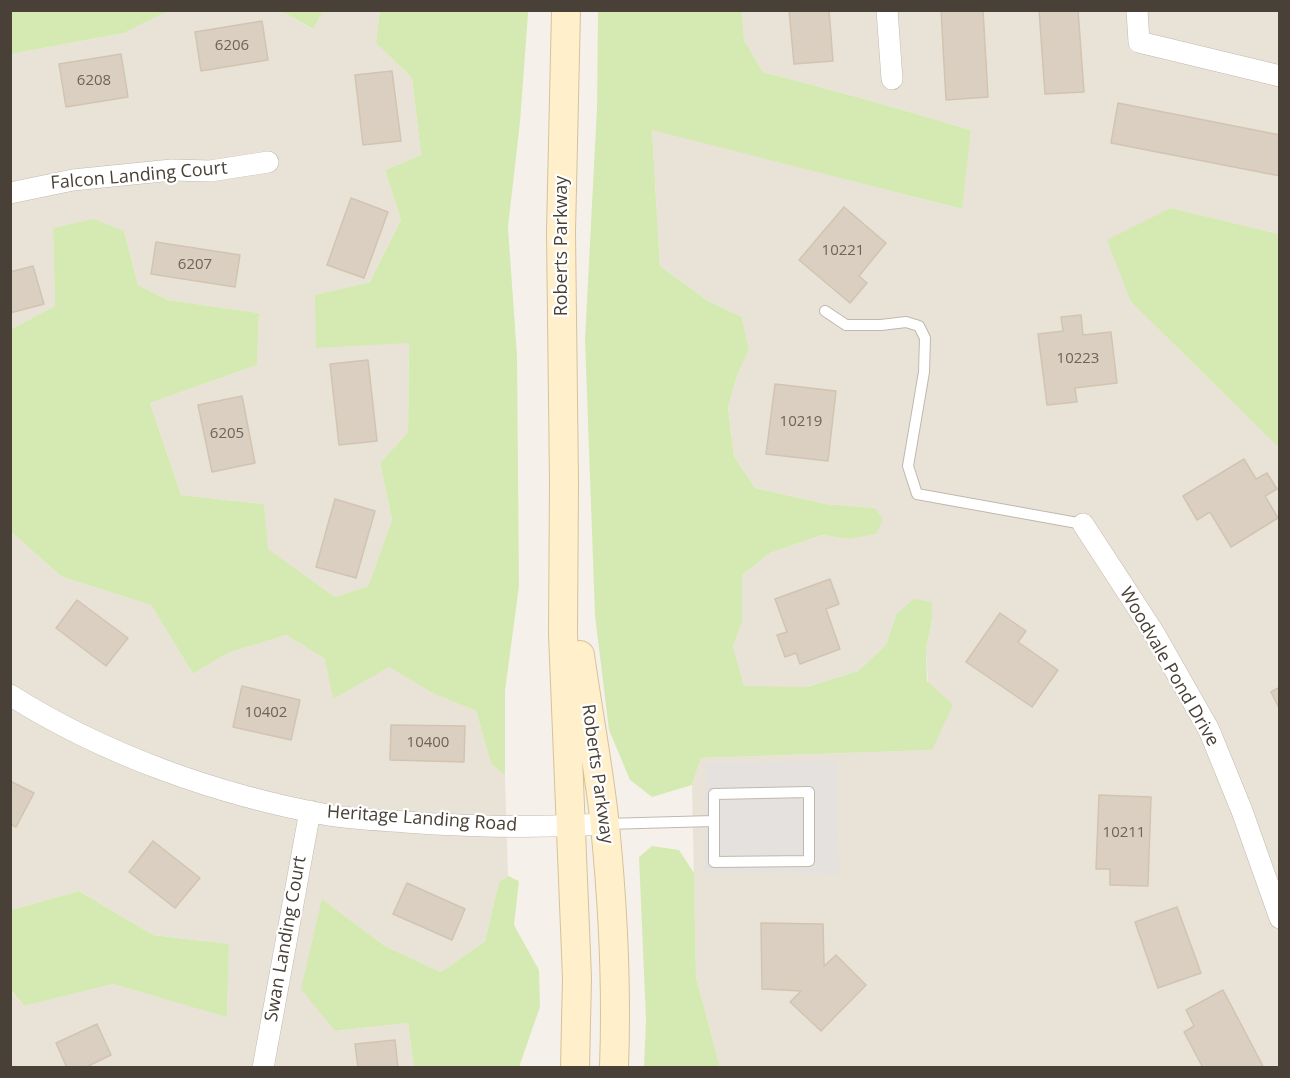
<!DOCTYPE html>
<html>
<head>
<meta charset="utf-8">
<style>
	body { margin:0 }
	#map { position:relative; width:1290px; height:1078px; overflow:hidden; background:#f5f1ea; font-family:"Open Sans",sans-serif }
	canvas { display:block }
	.frame { position:absolute; inset:0; border:12px solid #494137; pointer-events:none }
</style>
</head>
<body>
<div id="map">
<canvas width="1290" height="1078"></canvas>
<div class="frame"></div>
</div>
<script>
const g = document.querySelector('canvas').getContext('2d');
g.lineJoin = 'round';
function fill(path, color) { g.fillStyle = color; g.fill(path, 'evenodd'); }
function stroke(path, color, width, dash) { g.strokeStyle = color; g.lineWidth = width; g.lineCap = dash ? 'butt' : 'round'; g.setLineDash(dash || []); g.stroke(path); }
function label(font, color, halo, rows, align = 'center') {
  g.font = font + ' "Open Sans",sans-serif'; g.lineWidth = 4.5; g.setLineDash([]); g.textBaseline = 'middle'; g.strokeStyle = halo; g.fillStyle = color; for (const [text, x, y, turn = 0] of rows) {
    g.save(); g.translate(x, y); g.rotate((+turn || 0) * Math.PI / 180); g.textAlign = isNaN(turn) ? turn : align; if (halo) g.strokeText(text, 0, 0); g.fillText(text, 0, 0); g.restore();
  }
}
fill(new Path2D(`
	M 168,11 L 281,11 L 312,29 L 323,11 L 380,11 L 376,43 L 412,78 L 421,155 L 385,170 L 401,220 L 370,282 L 316,295 L 317,347 L 409,342 L 408,432 L 380,463 L 392,520 L 368,586 L 335,597 L 267,549 L 264,504 L 181,495 L 150,403 L 257,365 L 259,313 L 168,300 L 138,285 L 124,231 L 53,228 L 55,306 L 11,329 L 11,54 L 124,33 Z
	M 742,11 L 1279,11 L 1279,234 L 1171,208 L 1131,302 L 1279,448 L 1279,1067 L 720,1067 L 696,977 L 692,785 L 701,758 L 932,750 L 926,649 L 932,620 L 896,615 L 886,645 L 858,671 L 807,687 L 744,687 L 733,646 L 742,622 L 742,575 L 770,553 L 822,535 L 848,539 L 875,508 L 826,504 L 755,488 L 734,456 L 728,406 L 737,376 L 749,350 L 742,317 L 708,301 L 660,266 L 652,129 L 961,209 L 971,130 L 861,98 L 763,72 L 744,40 Z
	M 11,532 L 62,577 L 151,605 L 193,674 L 228,653 L 286,635 L 325,659 L 389,667 L 434,694 L 476,711 L 491,764 L 505,775 L 508,876 L 499,882 L 485,941 L 441,972 L 385,946 L 322,899 L 336,1031 L 408,1023 L 414,1067 L 11,1067 L 10,990 L 24,1006 L 113,984 L 227,1016 L 229,944 L 153,935 L 79,891 L 11,910 Z`), '#e9e3d7');
fill(new Path2D(`
	M 11,10 L 168,10 L 168,11 L 124,33 L 11,54 Z
	M 281,11 L 323,11 L 313,29 Z
	M 380,11 L 528,10 L 528,14 L 520,122 L 508,227 L 517,356 L 519,586 L 505,691 L 505,775 L 491,764 L 476,711 L 434,694 L 389,667 L 333,699 L 325,659 L 286,635 L 228,653 L 193,674 L 151,605 L 62,577 L 11,532 L 11,329 L 55,306 L 53,228 L 94,219 L 124,231 L 138,285 L 168,300 L 259,313 L 257,365 L 150,403 L 181,495 L 264,504 L 268,549 L 335,597 L 368,586 L 392,520 L 380,463 L 408,432 L 409,343 L 316,348 L 315,295 L 370,282 L 401,220 L 385,170 L 421,155 L 412,78 L 376,43 Z
	M 598,11 L 742,11 L 744,40 L 763,72 L 861,98 L 971,130 L 962,209 L 652,130 L 660,266 L 708,301 L 742,317 L 749,350 L 737,376 L 728,407 L 734,456 L 755,488 L 826,504 L 875,508 L 883,520 L 876,534 L 848,539 L 822,535 L 770,553 L 742,575 L 742,622 L 733,646 L 744,686 L 807,687 L 858,671 L 886,645 L 896,615 L 914,599 L 932,602 L 932,620 L 926,649 L 927,681 L 953,705 L 932,750 L 701,758 L 692,785 L 652,797 L 630,780 L 609,730 L 595,616 L 585,339 L 597,108 Z
	M 1171,208 L 1279,234 L 1279,448 L 1131,302 L 1107,240 Z
	M 652,846 L 679,850 L 694,873 L 696,977 L 720,1067 L 644,1067 L 646,1020 L 639,857 Z
	M 508,876 L 519,881 L 514,925 L 539,970 L 540,1007 L 519,1067 L 414,1067 L 408,1023 L 335,1031 L 301,989 L 322,899 L 385,946 L 441,972 L 485,941 L 499,882 Z
	M 79,891 L 153,935 L 229,944 L 227,1017 L 113,984 L 24,1006 L 11,990 L 11,910 Z`), '#d4eab2');
fill(new Path2D(`
	M 836,761 L 839,874 L 704,872 L 706,763 Z`), '#e4e1de');
const building = new Path2D(`
	M 789,10 L 829,10 L 833,61 L 794,64 Z
	M 941,10 L 983,10 L 988,97 L 946,100 Z
	M 1039,10 L 1078,10 L 1084,92 L 1045,94 Z
	M 262,21 L 268,60 L 201,71 L 195,32 Z
	M 121,54 L 128,97 L 66,107 L 59,64 Z
	M 392,71 L 401,141 L 363,145 L 355,75 Z
	M 1118,103 L 1280,135 L 1280,176 L 1111,143 Z
	M 351,198 L 388,212 L 364,278 L 327,265 Z
	M 844,207 L 886,243 L 859,276 L 867,283 L 850,303 L 799,260 Z
	M 156,242 L 240,255 L 235,287 L 151,274 Z
	M 33,266 L 44,304 L 10,313 L 10,272 Z
	M 1081,315 L 1083,335 L 1111,332 L 1117,383 L 1075,388 L 1077,402 L 1047,405 L 1038,334 L 1063,331 L 1061,317 Z
	M 368,360 L 377,441 L 339,445 L 330,364 Z
	M 775,384 L 836,391 L 828,461 L 766,454 Z
	M 242,396 L 255,463 L 212,472 L 198,405 Z
	M 1244,459 L 1256,479 L 1267,473 L 1277,489 L 1265,496 L 1278,518 L 1231,547 L 1210,512 L 1197,520 L 1183,496 Z
	M 335,499 L 375,511 L 356,578 L 316,567 Z
	M 830,579 L 839,604 L 826,609 L 840,649 L 800,664 L 796,653 L 785,657 L 777,635 L 787,632 L 775,599 Z
	M 77,600 L 128,638 L 106,666 L 56,628 Z
	M 1000,613 L 1026,631 L 1018,642 L 1058,670 L 1032,707 L 966,662 Z
	M 242,686 L 300,700 L 291,740 L 233,727 Z
	M 1280,687 L 1280,710 L 1271,692 Z
	M 391,725 L 465,726 L 464,762 L 390,760 Z
	M 10,781 L 34,793 L 16,827 L 10,824 Z
	M 1099,795 L 1151,797 L 1148,886 L 1110,885 L 1110,869 L 1096,869 Z
	M 153,841 L 200,878 L 175,908 L 129,872 Z
	M 407,883 L 465,909 L 452,940 L 393,914 Z
	M 1177,907 L 1201,973 L 1158,988 L 1135,922 Z
	M 761,923 L 823,924 L 824,966 L 836,955 L 866,985 L 821,1031 L 790,1002 L 801,991 L 762,989 Z
	M 1223,990 L 1264,1068 L 1203,1068 L 1184,1032 L 1194,1026 L 1186,1010 Z
	M 97,1024 L 111,1055 L 84,1068 L 67,1068 L 56,1043 Z
	M 395,1040 L 398,1068 L 358,1068 L 355,1044 Z`);
fill(building, '#dacfc1');
stroke(building, '#d2c4b1', 1.5);
const service = new Path2D(`
	M 825,311 L 846,325 L 881,325 L 906,322 L 919,326 L 925,338 L 924,372 L 908,466 L 917,494 L 1083,524
	M 809,792 L 809,861 L 714,862 L 714,794 Z
	M 605,824 L 713,821`);
const minor = new Path2D(`
	M 887,10 L 892,79
	M 1137,10 L 1139,42 L 1280,76
	M 10,193 L 73,180 L 172,170 L 210,171 L 268,162
	M 1083,524 L 1154,633 L 1209,730 L 1242,811 L 1280,918
	M 10,695 C 105,755 218,795 328,815 C 353,819 379,820 405,822 C 472,827 538,828 605,824
	M 263,1068 L 310,811`);
const secondary = new Path2D(`
	M 566,10 L 561,232 L 564,482 L 563,634 L 577,978 L 575,1068
	M 580,655 C 588,712 599,769 605,826 C 613,906 617,987 614,1068`);
stroke(service, '#c1b8ac', 12);
stroke(minor, '#c1b8ac', 22);
stroke(secondary, '#d6c299', 30);
stroke(service, '#fff', 10);
stroke(minor, '#fff', 21);
stroke(secondary, '#ffefca', 28);
label('15px', '#6d645a', null, [
	["6206",232,46],
	["6208",94,81],
	["10221",843,251],
	["6207",195,265],
	["10223",1078,359],
	["10219",801,422],
	["6205",227,434],
	["10402",266,713],
	["10400",428,743],
	["10211",1124,833]
]);
label('18px', '#494137', '#fff', [
	["Falcon Landing Court",139,176,-5],
	["Roberts Parkway",562,246,-90],
	["Woodvale Pond Drive",1169,667,60],
	["Roberts Parkway",597,774,82],
	["Heritage Landing Road",422,819,4],
	["Swan Landing Court",286,939,-80]
]);
</script>
</body>
</html>
